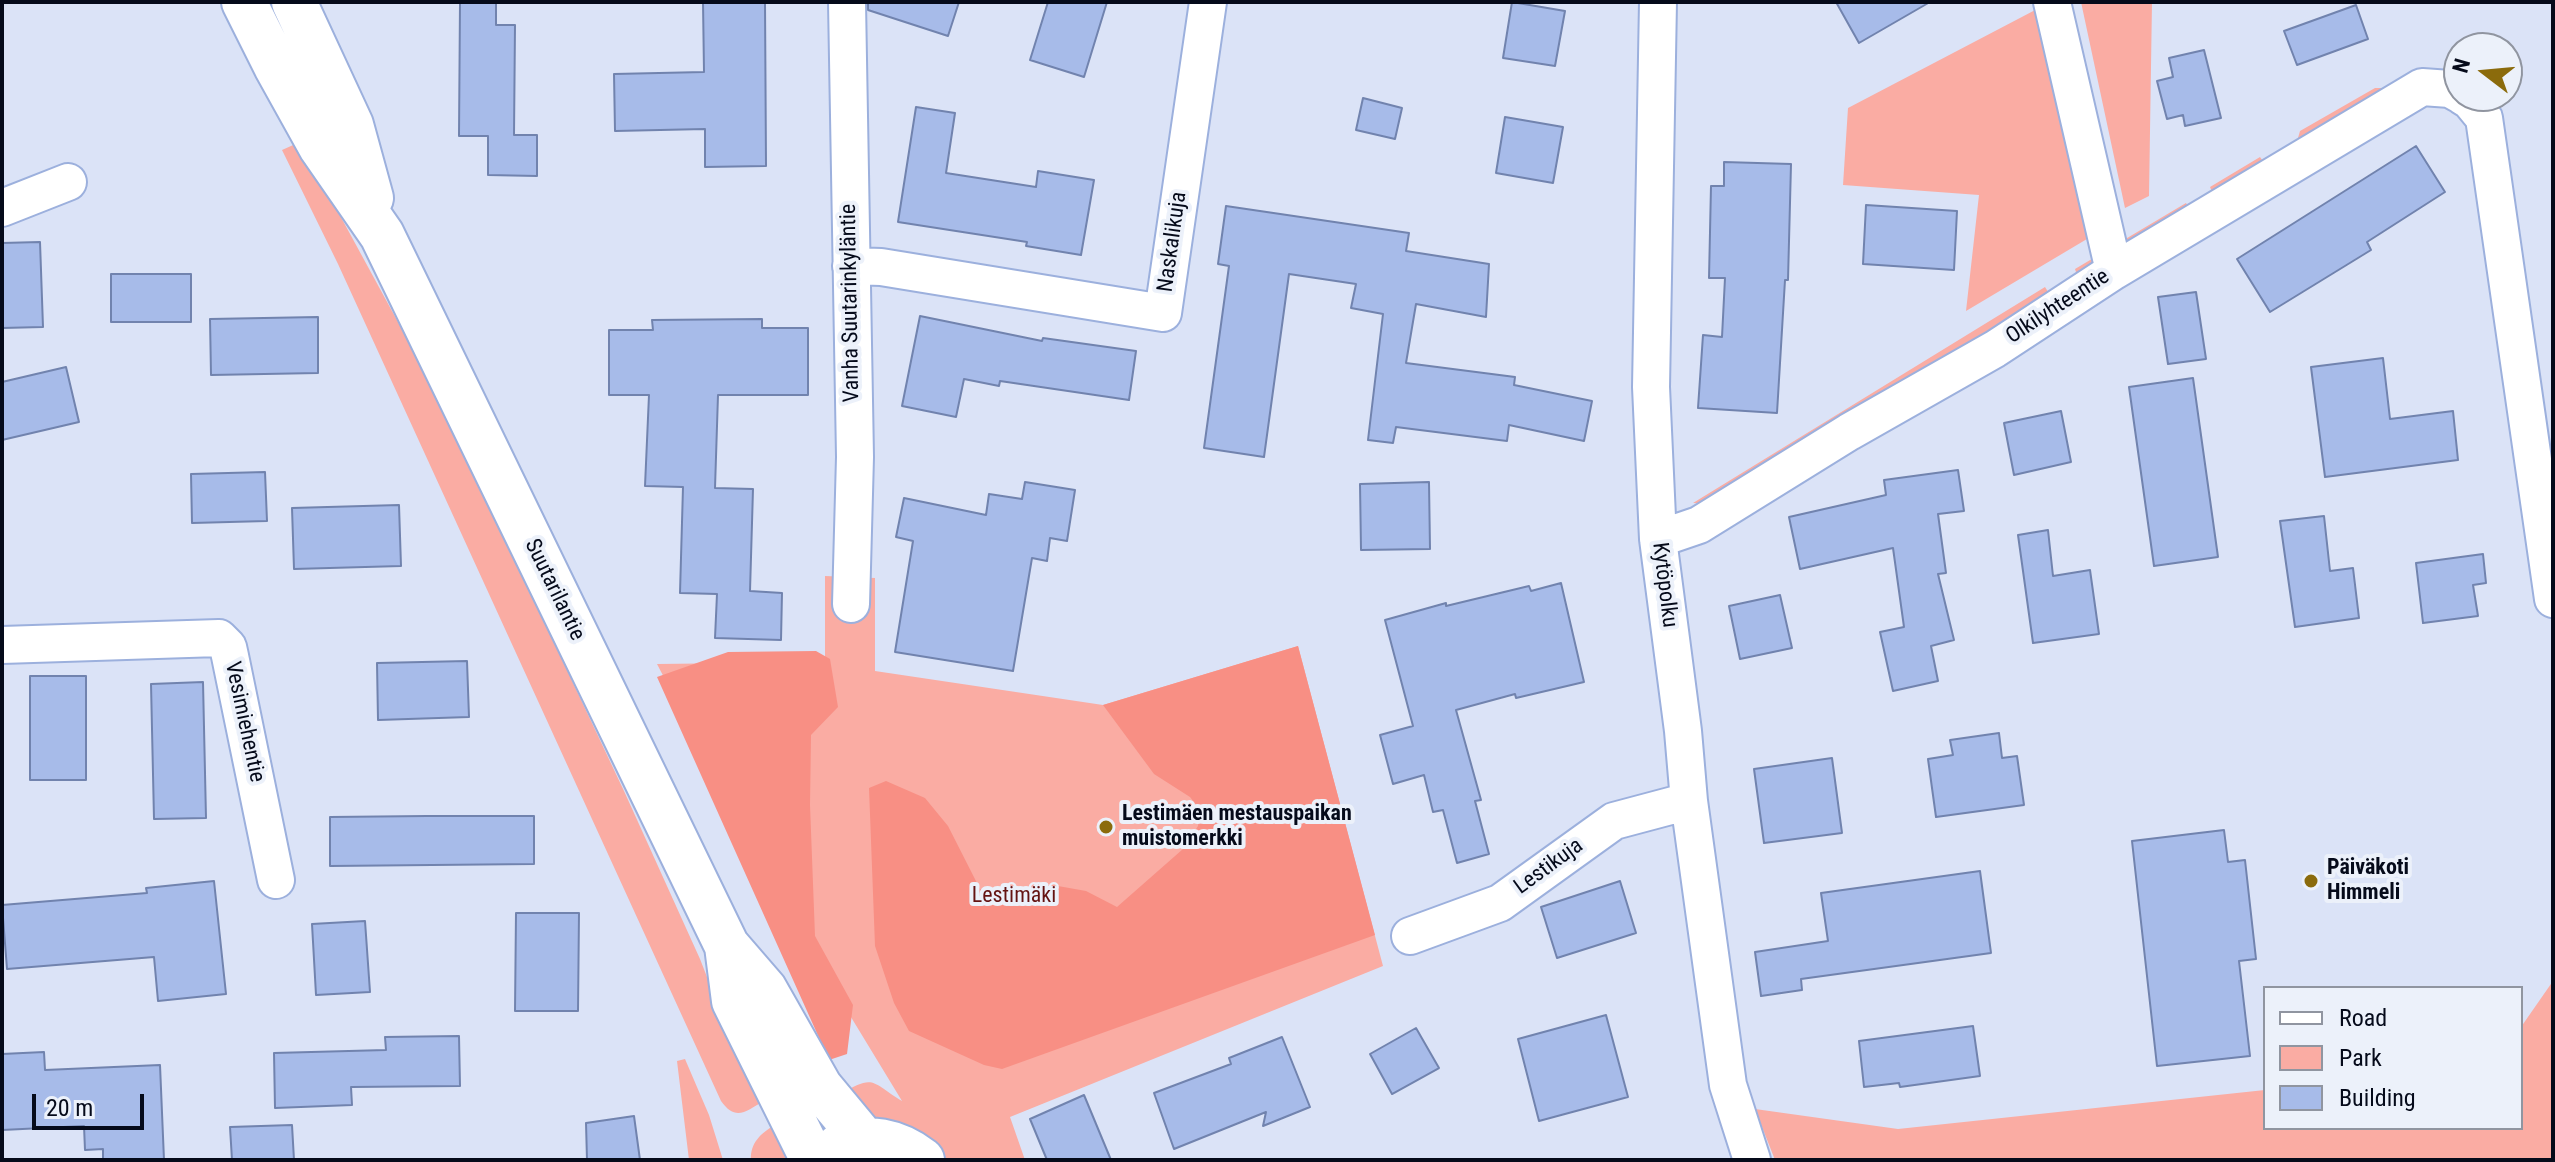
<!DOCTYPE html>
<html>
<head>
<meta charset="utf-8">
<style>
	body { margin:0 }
	#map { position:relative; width:2555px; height:1162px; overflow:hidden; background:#dbe3f7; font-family:"Roboto Condensed",sans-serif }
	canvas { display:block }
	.frame { position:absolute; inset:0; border:4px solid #050a1a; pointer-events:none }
	.legend { position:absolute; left:2263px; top:986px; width:260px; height:144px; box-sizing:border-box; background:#ecf1fa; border:2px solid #9095a0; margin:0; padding:10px 14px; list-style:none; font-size:24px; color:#050a1a }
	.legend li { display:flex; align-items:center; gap:16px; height:40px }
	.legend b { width:40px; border:2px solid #9095a0 }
	.north { position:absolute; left:2443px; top:32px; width:80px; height:80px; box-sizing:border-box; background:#ecf1fa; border:2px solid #9095a0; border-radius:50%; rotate:286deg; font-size:22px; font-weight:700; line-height:32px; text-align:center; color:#050a1a }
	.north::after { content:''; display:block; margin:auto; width:28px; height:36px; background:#8b6b0c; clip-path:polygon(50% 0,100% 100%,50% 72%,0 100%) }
	.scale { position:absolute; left:32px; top:1094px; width:112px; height:36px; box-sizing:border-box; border:4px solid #050a1a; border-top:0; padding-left:10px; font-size:24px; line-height:28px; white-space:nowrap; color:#050a1a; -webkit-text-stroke:6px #ecf1fa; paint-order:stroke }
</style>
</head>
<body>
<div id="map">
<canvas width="2555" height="1162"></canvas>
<div class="frame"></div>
<ul class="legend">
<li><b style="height:10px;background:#fff"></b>Road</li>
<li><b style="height:22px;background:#faaca3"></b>Park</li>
<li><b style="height:22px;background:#a7bbe9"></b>Building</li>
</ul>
<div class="north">N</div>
<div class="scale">20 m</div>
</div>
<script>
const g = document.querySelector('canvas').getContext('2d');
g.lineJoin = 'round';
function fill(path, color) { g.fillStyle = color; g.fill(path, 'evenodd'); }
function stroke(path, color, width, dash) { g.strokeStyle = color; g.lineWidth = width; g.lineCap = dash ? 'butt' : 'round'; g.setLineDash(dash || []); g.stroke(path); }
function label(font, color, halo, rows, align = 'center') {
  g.font = font + ' "Roboto Condensed",sans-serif'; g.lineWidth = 8; g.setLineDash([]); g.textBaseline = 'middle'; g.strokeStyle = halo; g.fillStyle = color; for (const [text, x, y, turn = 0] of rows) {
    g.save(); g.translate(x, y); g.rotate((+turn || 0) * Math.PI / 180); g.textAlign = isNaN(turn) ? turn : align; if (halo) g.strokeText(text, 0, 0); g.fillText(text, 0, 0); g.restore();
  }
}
fill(new Path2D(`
	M 2081,2 L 2152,2 L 2149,196 L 2125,208 Z
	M 2039,8 L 2092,236 L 1966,311 L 1979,195 L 1843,185 L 1848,108 Z
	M 2375,88 L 2382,88 L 2385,93 L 2302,145 L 2298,138 L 2300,131 Z
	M 300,142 L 435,390 L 624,791 L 700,959 L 730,1036 L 764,1101 C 746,1111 736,1122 721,1101 L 338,264 L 282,150 Z
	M 2260,157 L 2267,167 L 2215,199 L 2210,187 Z
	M 2186,203 L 2192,213 L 2079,281 L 2075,269 Z
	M 2045,287 L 2052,298 L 1710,504 L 1693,503 Z
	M 825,576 L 875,578 L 875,671 L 1103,705 L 1298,646 L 1383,966 L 1010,1117 L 1025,1160 L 939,1160 L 878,1127 L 839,1095 C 875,1073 871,1082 902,1101 L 781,902 L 657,664 L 825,662 Z
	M 2553,981 L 2553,1160 L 1775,1160 L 1755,1109 L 1898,1129 L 2265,1090 L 2265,1128 L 2521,1128 L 2521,1027 Z
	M 685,1059 L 709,1115 L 723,1160 L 689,1160 L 677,1061 Z
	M 775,1125 L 786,1146 L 788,1160 L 751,1160 C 750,1143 761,1133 775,1125 Z`), '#faaca3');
fill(new Path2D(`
	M 1298,646 L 1375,935 L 1002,1069 L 984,1065 L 909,1031 L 894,1003 L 875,946 L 869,788 L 886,781 L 925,798 L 948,826 L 980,889 L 996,895 L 1040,885 L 1058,886 L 1086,891 L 1117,907 L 1183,849 L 1198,826 L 1200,810 L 1190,797 L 1154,774 L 1103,705 Z
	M 816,651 L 830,659 L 838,707 L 811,735 L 810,805 L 815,936 L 853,1005 L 847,1054 L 829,1060 L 657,677 L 728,652 Z`), '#f88f84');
const building = new Path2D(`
	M 460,2 L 496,2 L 496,25 L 515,25 L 514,135 L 537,135 L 537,176 L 488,175 L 488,136 L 459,136 Z
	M 703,2 L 765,2 L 766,166 L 705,167 L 705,129 L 615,131 L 614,74 L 704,72 Z
	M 868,2 L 959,2 L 948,36 L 868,10 Z
	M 1048,2 L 1107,2 L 1084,77 L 1030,60 Z
	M 1512,2 L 1565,11 L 1555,66 L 1503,58 Z
	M 1836,2 L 1930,2 L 1859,43 Z
	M 2356,5 L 2368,39 L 2297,65 L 2284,31 Z
	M 2204,50 L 2221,118 L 2185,126 L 2183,115 L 2167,119 L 2157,81 L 2173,77 L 2169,58 Z
	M 1363,98 L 1402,108 L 1395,139 L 1356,130 Z
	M 916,107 L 955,113 L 946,173 L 1036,187 L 1038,171 L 1094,180 L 1081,255 L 1026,246 L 1027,242 L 898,222 Z
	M 1505,117 L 1563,127 L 1553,183 L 1496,173 Z
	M 2416,146 L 2445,192 L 2367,242 L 2371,250 L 2270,312 L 2237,259 Z
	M 1724,162 L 1791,164 L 1788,280 L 1785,280 L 1777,413 L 1698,408 L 1703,335 L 1722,337 L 1725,278 L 1709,278 L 1711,186 L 1724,186 Z
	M 1866,205 L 1957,211 L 1954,270 L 1863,264 Z
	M 1226,206 L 1409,233 L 1406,251 L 1489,264 L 1486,317 L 1416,304 L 1406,363 L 1515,377 L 1514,385 L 1592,401 L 1584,441 L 1509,425 L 1507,441 L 1396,427 L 1393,443 L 1368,440 L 1383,314 L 1351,308 L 1356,284 L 1289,274 L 1264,457 L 1204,448 L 1229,266 L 1218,264 Z
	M 40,242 L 43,327 L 2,328 L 2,243 Z
	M 111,274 L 191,274 L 191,322 L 111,322 Z
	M 2196,292 L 2206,359 L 2168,364 L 2158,297 Z
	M 920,316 L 1042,341 L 1043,338 L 1136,351 L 1129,400 L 1000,381 L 999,386 L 964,379 L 956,417 L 902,406 Z
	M 318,317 L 318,373 L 211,375 L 210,319 Z
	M 762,319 L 762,328 L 808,328 L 808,395 L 718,395 L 715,488 L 753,489 L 750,591 L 782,593 L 781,640 L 715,638 L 717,594 L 680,593 L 683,487 L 645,486 L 649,395 L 609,395 L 609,330 L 653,330 L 652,320 Z
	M 2383,358 L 2390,419 L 2453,411 L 2458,460 L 2325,477 L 2311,367 Z
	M 66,367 L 79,422 L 2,440 L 2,382 Z
	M 2193,378 L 2218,557 L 2154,566 L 2129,387 Z
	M 2061,411 L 2071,462 L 2014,475 L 2004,423 Z
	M 1958,470 L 1964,511 L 1938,514 L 1946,573 L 1938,574 L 1954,640 L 1931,646 L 1938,681 L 1893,691 L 1880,632 L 1904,627 L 1893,548 L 1800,569 L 1789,517 L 1886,495 L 1884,480 Z
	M 265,472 L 267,521 L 192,523 L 191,474 Z
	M 1025,482 L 1075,490 L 1067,541 L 1050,538 L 1047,561 L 1032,558 L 1013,671 L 895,652 L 913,541 L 896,537 L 904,498 L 986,515 L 989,494 L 1022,499 Z
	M 1429,482 L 1430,549 L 1361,550 L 1360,484 Z
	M 399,505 L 401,566 L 294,569 L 292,508 Z
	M 2324,516 L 2330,571 L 2353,568 L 2359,618 L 2295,627 L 2280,521 Z
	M 2048,530 L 2053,576 L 2090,570 L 2099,634 L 2033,643 L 2018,535 Z
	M 2483,554 L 2486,583 L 2473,585 L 2478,616 L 2423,623 L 2416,563 Z
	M 1561,583 L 1584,682 L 1516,698 L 1515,694 L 1456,710 L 1481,800 L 1475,801 L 1489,854 L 1457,863 L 1443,810 L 1433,812 L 1424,775 L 1393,784 L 1380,735 L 1413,726 L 1385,620 L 1446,603 L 1446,606 L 1529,586 L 1531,591 Z
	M 1780,595 L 1792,648 L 1740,659 L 1729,606 Z
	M 467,661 L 469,717 L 378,720 L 377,663 Z
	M 30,676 L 86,676 L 86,780 L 30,780 Z
	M 203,682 L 206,818 L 154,819 L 151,684 Z
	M 1999,733 L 2002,758 L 2017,756 L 2024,805 L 1936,817 L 1928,759 L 1953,755 L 1950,740 Z
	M 1832,758 L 1842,833 L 1764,843 L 1754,769 Z
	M 427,816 L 534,816 L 534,864 L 330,866 L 330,817 Z
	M 2224,830 L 2228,862 L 2245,860 L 2256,959 L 2239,961 L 2250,1056 L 2157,1066 L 2132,841 Z
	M 1980,871 L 1991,953 L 1801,979 L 1802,990 L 1761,996 L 1755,952 L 1828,941 L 1821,893 Z
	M 214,881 L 226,994 L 158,1001 L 154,957 L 7,969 L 2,905 L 147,893 L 146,888 Z
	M 1620,881 L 1636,933 L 1557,958 L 1541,907 Z
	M 516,913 L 579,913 L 578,1011 L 515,1011 Z
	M 365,921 L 370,992 L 316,995 L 312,924 Z
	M 1606,1015 L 1628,1097 L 1539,1121 L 1518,1039 Z
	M 1973,1026 L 1980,1076 L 1900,1087 L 1899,1083 L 1864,1087 L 1859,1041 Z
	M 1416,1028 L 1439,1068 L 1392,1094 L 1370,1054 Z
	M 459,1036 L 460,1086 L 351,1087 L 352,1105 L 275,1108 L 274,1053 L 386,1050 L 385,1037 Z
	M 1282,1037 L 1310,1107 L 1263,1126 L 1266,1112 L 1174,1149 L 1154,1093 L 1231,1064 L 1229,1058 Z
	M 44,1052 L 45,1070 L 160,1065 L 164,1160 L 103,1160 L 103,1149 L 85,1150 L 84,1126 L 2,1130 L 2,1054 Z
	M 1084,1095 L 1111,1160 L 1047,1160 L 1030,1119 Z
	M 634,1116 L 640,1160 L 587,1160 L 586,1123 Z
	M 292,1125 L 294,1160 L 232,1160 L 230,1127 Z`);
fill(building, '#a7bbe9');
stroke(building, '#7183ae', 2);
const street = new Path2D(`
	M 847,2 L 855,457 L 851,604
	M 1658,2 L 1651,387 L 1658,539 L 1683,731 L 1689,801 L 1728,1085 L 1752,1160
	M 2052,2 L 2114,271
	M 2462,96 L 2470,101 L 2484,118 L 2553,599
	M 2,208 L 68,182
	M 851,266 L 881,267 L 1163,313 L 1208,2
	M 1658,539 L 1699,525 L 1849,432 L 1995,349 L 2114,271 L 2422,87 L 2450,89 L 2459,94
	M 2,645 L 219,638 L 228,647 L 230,656 L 276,880
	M 1410,936 L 1500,903 L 1614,821 L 1689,801`);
const primary = new Path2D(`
	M 244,2 L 276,66 L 321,147 L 382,235 L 727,946 L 765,990 L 820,1087 L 864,1140
	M 294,2 L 351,125 L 371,198
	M 727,946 L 734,1001 L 813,1160
	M 838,1147 C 868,1134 897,1141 922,1160`);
stroke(street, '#9cb0dd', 40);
stroke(primary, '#9cb0dd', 48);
stroke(street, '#fff', 36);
stroke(primary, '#fff', 44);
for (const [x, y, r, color] of [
	[1106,827,8,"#8b6b0c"],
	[2311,881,8,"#8b6b0c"]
]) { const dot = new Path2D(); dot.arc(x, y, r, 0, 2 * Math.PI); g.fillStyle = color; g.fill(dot); stroke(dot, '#ecf1fa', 3); }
label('22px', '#050a1a', '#ecf1fa', [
	["Naskalikuja",1173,242,-82],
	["Vanha Suutarinkyläntie",851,303,-91],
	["Olkilyhteentie",2058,307,-33],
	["Kytöpolku",1664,585,83],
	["Suutarilantie",554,590,64],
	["Vesimiehentie",244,722,78],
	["Lestikuja",1549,867,-36]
]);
label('bold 22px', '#050a1a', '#ecf1fa', [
	["Lestimäen mestauspaikan",1122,814],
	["muistomerkki",1122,839],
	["Päiväkoti",2327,868],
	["Himmeli",2327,893]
], 'left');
label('22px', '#641312', '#ecf1fa', [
	["Lestimäki",1014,896]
]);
</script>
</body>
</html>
